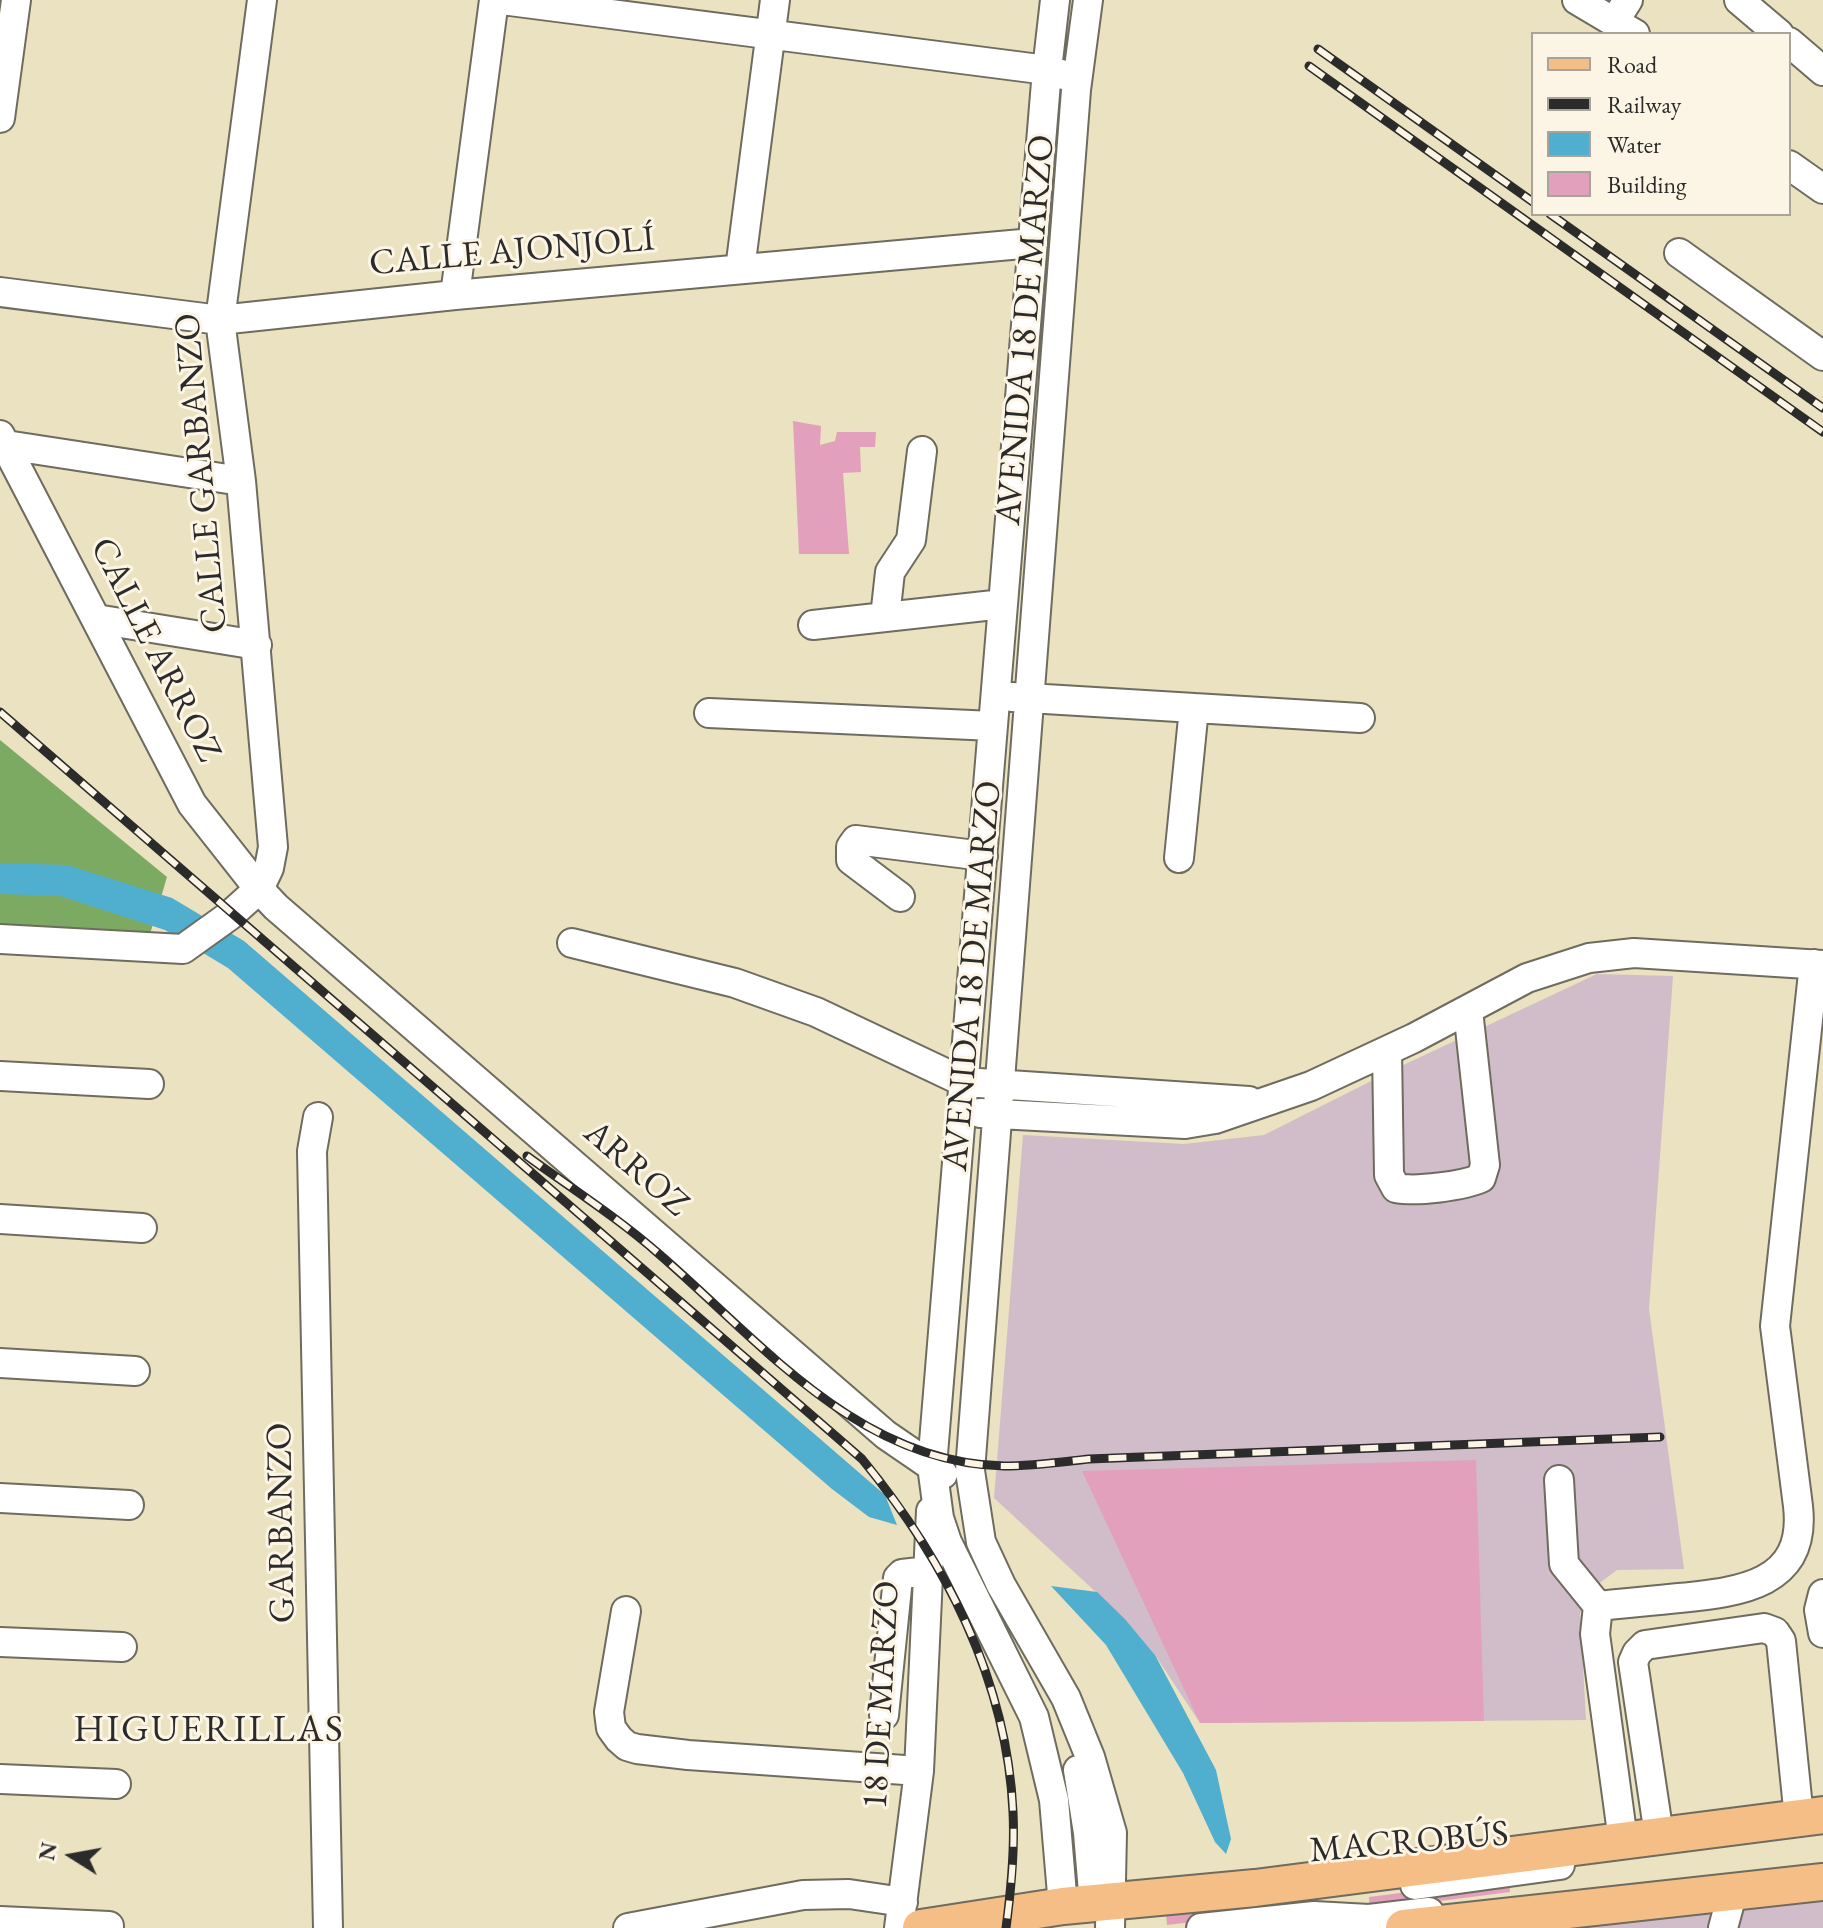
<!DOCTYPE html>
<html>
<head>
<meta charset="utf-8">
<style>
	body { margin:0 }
	#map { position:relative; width:1823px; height:1928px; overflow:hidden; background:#eae2c0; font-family:"EB Garamond",serif }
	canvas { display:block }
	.legend { position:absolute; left:1531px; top:32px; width:260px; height:184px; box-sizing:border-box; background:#fcf5e5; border:2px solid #a8a49b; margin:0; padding:10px 14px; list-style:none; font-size:24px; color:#2b2b2b }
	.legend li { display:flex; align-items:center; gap:16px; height:40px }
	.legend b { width:40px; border:2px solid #a8a49b }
	.north { position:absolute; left:32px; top:1816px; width:80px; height:80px; -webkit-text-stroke:6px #fcf5e5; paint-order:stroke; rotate:281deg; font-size:22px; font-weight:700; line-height:32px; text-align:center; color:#2b2b2b }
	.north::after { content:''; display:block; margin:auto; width:28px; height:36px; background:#2b2b2b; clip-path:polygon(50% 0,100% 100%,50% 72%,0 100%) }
</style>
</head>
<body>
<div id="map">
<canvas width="1823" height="1928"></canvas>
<ul class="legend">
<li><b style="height:10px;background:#f6be87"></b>Road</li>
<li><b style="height:10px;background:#2b2b2b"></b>Railway</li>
<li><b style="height:22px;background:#50afcf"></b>Water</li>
<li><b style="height:22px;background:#e2a0bc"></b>Building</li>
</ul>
<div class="north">N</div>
</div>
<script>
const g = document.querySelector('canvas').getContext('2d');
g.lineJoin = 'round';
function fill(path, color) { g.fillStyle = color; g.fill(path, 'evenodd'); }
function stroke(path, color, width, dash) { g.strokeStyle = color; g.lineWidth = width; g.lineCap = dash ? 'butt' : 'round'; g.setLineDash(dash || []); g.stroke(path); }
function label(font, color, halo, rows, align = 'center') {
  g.font = font + ' "EB Garamond",serif'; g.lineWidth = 6; g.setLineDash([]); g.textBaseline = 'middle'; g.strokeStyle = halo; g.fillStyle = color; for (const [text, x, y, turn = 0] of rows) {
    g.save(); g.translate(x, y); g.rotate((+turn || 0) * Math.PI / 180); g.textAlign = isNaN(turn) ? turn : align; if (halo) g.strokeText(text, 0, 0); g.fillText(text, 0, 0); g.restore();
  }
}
fill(new Path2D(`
	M 1597,974 L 1673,976 L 1649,1309 L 1684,1569 L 1617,1570 L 1597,1585 L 1580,1613 L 1586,1720 L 1200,1723 L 1155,1655 L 1125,1619 L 994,1498 L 1023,1135 L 1184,1144 L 1264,1135 L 1397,1068 Z
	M 1823,1901 L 1823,1928 L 1513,1928 Z`), '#d1bdc9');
fill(new Path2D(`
	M 0,740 L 167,877 L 150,934 L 0,924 Z`), '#7daa63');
fill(new Path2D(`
	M 0,863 L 67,865 L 172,898 L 244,941 L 885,1495 L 897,1525 L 869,1517 L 832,1489 L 228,968 L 165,930 L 60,896 L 0,894 Z
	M 1051,1586 L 1097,1592 L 1125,1619 L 1155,1655 L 1216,1770 L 1231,1839 L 1226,1854 L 1215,1842 L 1183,1773 L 1106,1645 Z`), '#50afcf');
fill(new Path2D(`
	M 793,421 L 821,426 L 820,445 L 835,441 L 837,432 L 876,432 L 875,447 L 860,447 L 861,472 L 843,473 L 849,554 L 799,554 Z
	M 1476,1460 L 1484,1721 L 1200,1723 L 1082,1471 Z
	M 1509,1879 L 1510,1892 L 1370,1910 L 1369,1897 Z
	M 1312,1894 L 1313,1908 L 1167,1925 L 1166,1913 Z`), '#e2a0bc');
const minor = new Path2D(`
	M 502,0 L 1047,70 L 1064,75
	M 1055,0 L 1047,70 L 932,1466 L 939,1518 L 947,1542 L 1034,1717 L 1054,1800 L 1063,1906
	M 1088,0 L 1076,90 L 970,1471 L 981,1542 L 1001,1585 L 1066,1698 L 1090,1757 L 1112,1833 L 1110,1928
	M 1577,0 L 1614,22
	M 1628,0 L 1614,22 L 1635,34
	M 1739,0 L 1779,34
	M 1789,42 L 1823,71
	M 0,118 L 16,0
	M 1789,165 L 1823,189
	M 1679,253 L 1823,356
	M 740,269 L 775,0
	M 0,292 L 220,320 L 455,295 L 1033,243
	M 455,295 L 494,0
	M 0,435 L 192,804 L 259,889 L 276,907 L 886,1435 L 943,1474
	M 6,445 L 241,481
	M 885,617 L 890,572 L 911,540 L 922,451
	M 96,619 L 257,645
	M 813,625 L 1003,604
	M 1012,697 L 1360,718
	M 709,713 L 993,726
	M 1179,858 L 1194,708
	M 900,897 L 851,860 L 851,847 L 856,840 L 983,856
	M 0,939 L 183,949 L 229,916 L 259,889 L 269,868 L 273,847 L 241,481 L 220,320 L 262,0
	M 572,943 L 735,983 L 816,1012 L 964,1082 L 1249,1101
	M 1387,1051 L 1389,1175 L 1396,1188 C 1416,1192 1463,1186 1481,1178 L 1485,1165 L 1468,1010
	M 0,1076 L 149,1084
	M 980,1113 L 1185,1124 L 1215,1119 L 1311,1086 L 1414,1038 L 1527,978 L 1589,958 L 1634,953 L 1823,965
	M 318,1117 L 312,1151 L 328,1928
	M 0,1219 L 142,1228
	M 0,1363 L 135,1371
	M 1559,1480 L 1564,1564 L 1598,1606
	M 0,1498 L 129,1505
	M 1823,1594 L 1819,1610 L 1823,1633
	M 626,1611 L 609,1712 L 611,1728 L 619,1739 L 627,1746 L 637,1749 L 688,1755 L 919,1771
	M 0,1642 L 122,1647
	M 884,1715 L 898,1578 L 902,1574 L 928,1571
	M 1078,1770 L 1088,1833 L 1094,1904
	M 0,1779 L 116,1784
	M 1659,1835 L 1633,1662 L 1637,1653 L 1645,1645 L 1764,1628 L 1775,1632 L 1781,1641 L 1799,1818
	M 1623,1840 L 1595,1634 L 1598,1606 C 1625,1603 1652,1601 1679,1598 C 1740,1592 1807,1585 1798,1506 L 1775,1326 L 1814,964
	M 1415,1885 L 1560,1865
	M 0,1921 L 109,1926
	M 628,1928 L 803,1895 L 849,1894 L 903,1902
	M 899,1928 L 919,1771 L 931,1511
	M 1201,1928 L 1314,1916 L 1369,1919 L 1429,1912
	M 1723,1928 L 1733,1891`);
const major = new Path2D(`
	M 921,1928 L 1063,1906 L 1255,1888 L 1823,1815
	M 1404,1928 L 1823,1882`);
stroke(minor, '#6e6b5f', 32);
stroke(major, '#6e6b5f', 40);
stroke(minor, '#fff', 28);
stroke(major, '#f6be87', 36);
const rail = new Path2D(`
	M 1318,49 L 1533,202
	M 1309,66 L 1823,432
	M 1550,214 L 1823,408
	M 0,712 L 862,1459 C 945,1560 1007,1680 1013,1812 C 1015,1851 1011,1890 1006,1928
	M 527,1156 C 571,1188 618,1218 659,1254 C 760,1341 858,1463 1004,1466 C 1032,1466 1061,1462 1089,1459 L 1660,1437`);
stroke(rail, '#2b2b2b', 9);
stroke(rail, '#fcf5e5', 6, [18]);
label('36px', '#2b2b2b', '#fcf5e5', [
	["CALLE AJONJOLÍ",512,252,-5],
	["AVENIDA 18 DE MARZO",1026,330,-85],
	["CALLE GARBANZO",202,473,-95],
	["CALLE ARROZ",155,650,63],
	["AVENIDA 18 DE MARZO",973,976,-85],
	["ARROZ",636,1169,41],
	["GARBANZO",282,1523,-91],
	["18 DE MARZO",882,1695,-87],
	["MACROBÚS",1409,1843,-5]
]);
g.letterSpacing = '2px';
label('38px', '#2b2b2b', '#fcf5e5', [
	["HIGUERILLAS",209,1731]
]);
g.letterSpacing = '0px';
</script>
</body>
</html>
